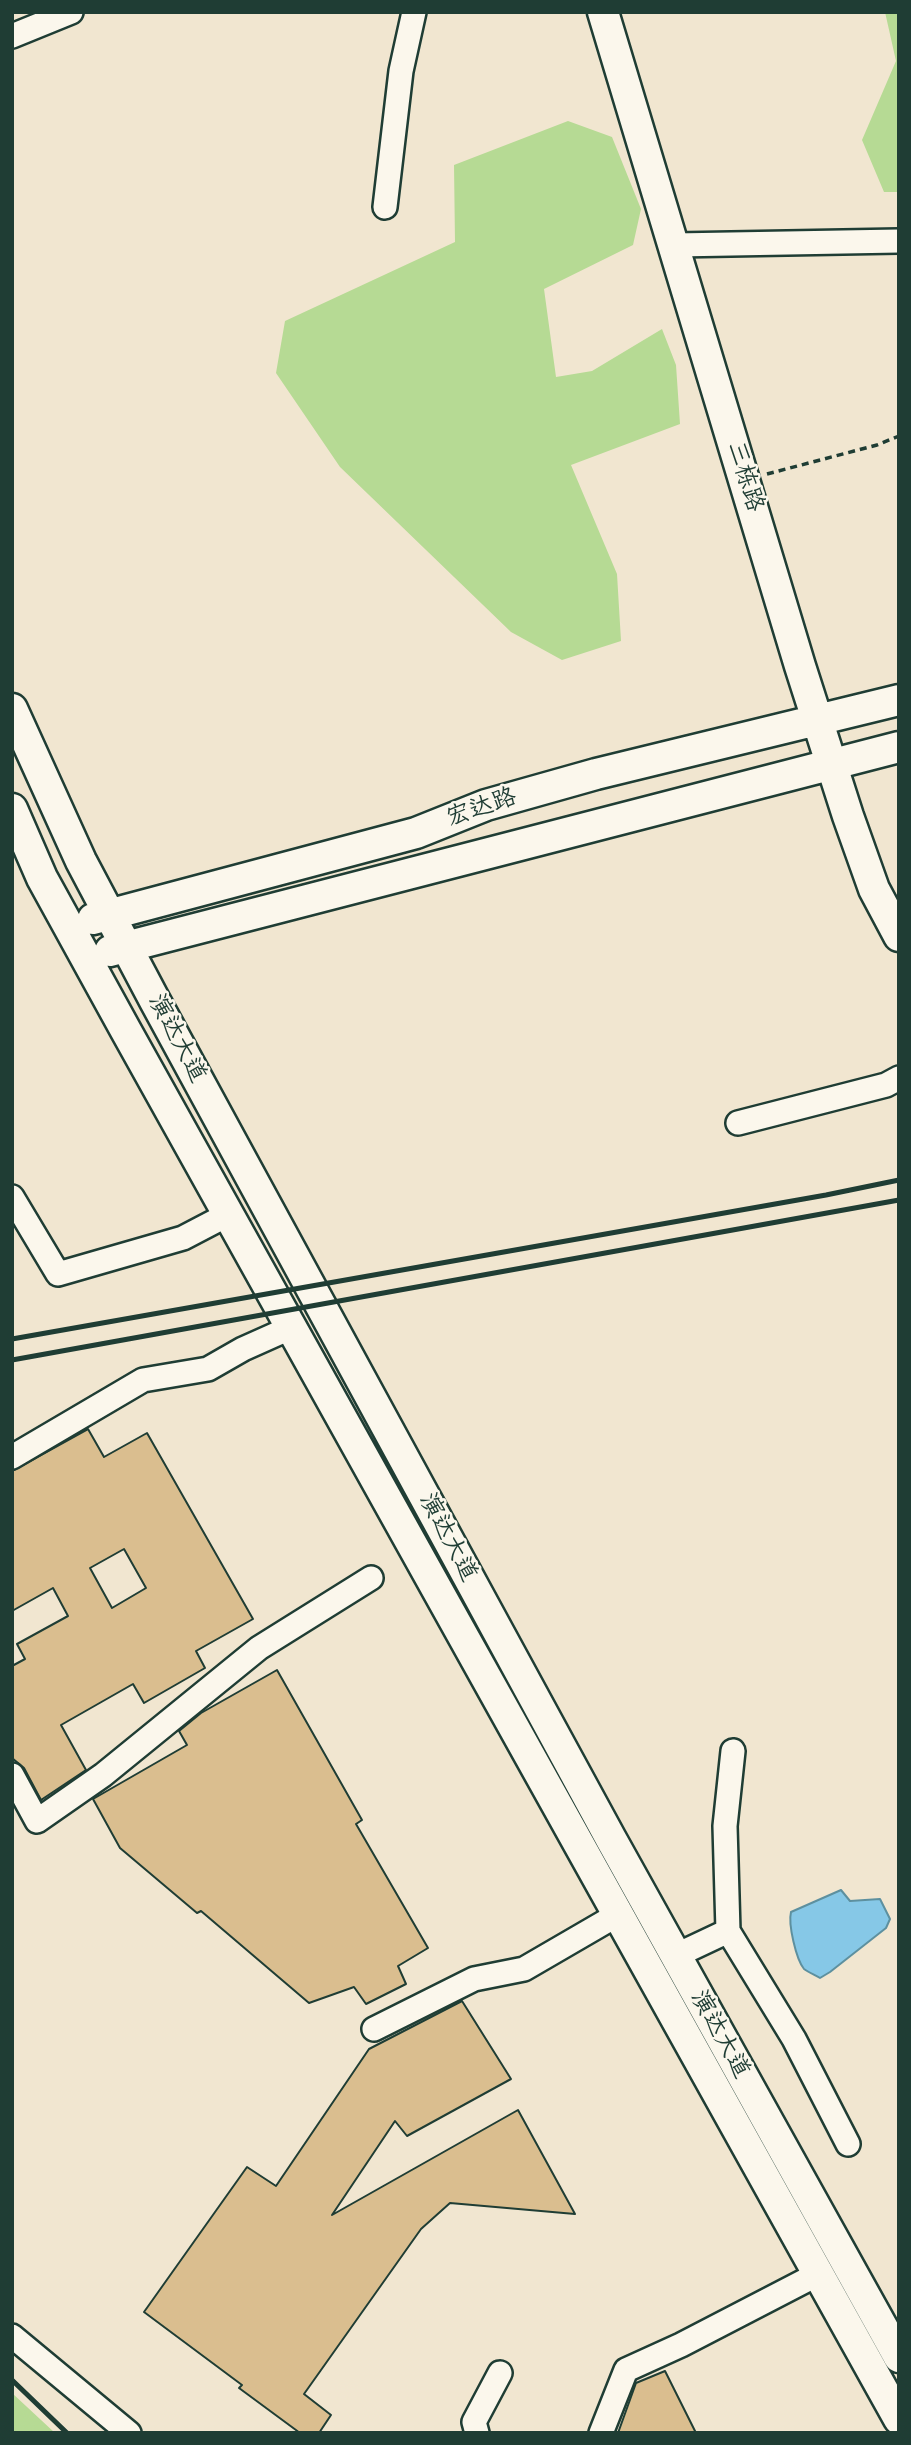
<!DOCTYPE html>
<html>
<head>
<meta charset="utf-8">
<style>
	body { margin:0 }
	#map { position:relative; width:911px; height:2445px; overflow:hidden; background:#f1e6d0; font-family:Mynerve,sans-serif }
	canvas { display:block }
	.frame { position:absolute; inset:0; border:14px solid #1f3d34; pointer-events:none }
</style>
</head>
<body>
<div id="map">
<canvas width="911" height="2445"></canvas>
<div class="frame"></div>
</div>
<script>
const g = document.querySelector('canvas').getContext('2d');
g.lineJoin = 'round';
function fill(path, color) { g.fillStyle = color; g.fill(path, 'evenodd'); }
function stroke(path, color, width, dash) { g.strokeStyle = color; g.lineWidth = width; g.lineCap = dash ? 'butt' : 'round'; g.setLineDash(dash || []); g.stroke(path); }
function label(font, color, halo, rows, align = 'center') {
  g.font = font + ' Mynerve,"LXGW WenKai TC",sans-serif'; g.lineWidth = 5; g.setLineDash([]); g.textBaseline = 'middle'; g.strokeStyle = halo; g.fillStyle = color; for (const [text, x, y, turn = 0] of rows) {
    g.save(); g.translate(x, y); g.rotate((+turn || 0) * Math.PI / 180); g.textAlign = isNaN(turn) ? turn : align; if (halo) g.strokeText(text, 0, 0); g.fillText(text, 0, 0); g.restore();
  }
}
fill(new Path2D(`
	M 885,12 L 899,12 L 899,192 L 884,192 L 862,140 L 896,61 Z
	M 568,121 L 612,137 L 641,209 L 633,245 L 544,289 L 556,377 L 592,371 L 662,329 L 676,365 L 680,424 L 571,465 L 617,574 L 621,641 L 562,660 L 511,632 L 340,467 L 276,373 L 285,321 L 455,242 L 454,165 Z
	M 12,2393 L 55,2433 L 12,2433 Z`), '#b6da94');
const water = new Path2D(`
	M 841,1890 L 850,1901 L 880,1899 L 890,1919 L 886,1928 L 830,1972 L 820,1978 C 815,1975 808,1972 804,1969 C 796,1959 788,1924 791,1912 Z`);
fill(water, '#86c8e7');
stroke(water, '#5d909f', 2);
const building = new Path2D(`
	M 88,1429 L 104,1457 L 147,1433 L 253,1619 L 196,1651 L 205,1668 L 144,1703 L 133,1684 L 61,1725 L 86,1770 L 41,1800 L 24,1768 L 12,1758 L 12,1666 L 25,1659 L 17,1644 L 68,1616 L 53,1588 L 12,1611 L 12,1471 ZM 124,1549 L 146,1588 L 112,1608 L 90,1568 Z
	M 277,1670 L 362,1820 L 356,1824 L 428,1948 L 398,1966 L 406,1984 L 366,2004 L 354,1987 L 309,2003 L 201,1911 L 197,1913 L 120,1848 L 93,1799 L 187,1745 L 179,1731 L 201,1713 Z
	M 462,2001 L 511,2079 L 407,2136 L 395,2121 L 332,2215 L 518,2110 L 575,2214 L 450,2203 L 421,2229 L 304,2394 L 331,2415 L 319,2433 L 300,2433 L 239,2388 L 242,2385 L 144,2312 L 247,2167 L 276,2186 L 369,2049 Z
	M 665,2371 L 696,2433 L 618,2433 L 636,2383 Z`);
fill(building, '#dabe8f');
stroke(building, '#1f3d34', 2);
const minor = new Path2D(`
	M 12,36 L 71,12
	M 385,207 L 401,71 L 414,12
	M 675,245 L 899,241
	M 738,1123 L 886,1085 L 899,1078
	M 12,1197 L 58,1274 L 183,1238 L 227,1215
	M 12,1457 L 143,1380 L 208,1369 L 243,1349 L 290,1328
	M 733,1751 L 725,1826 L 728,1931 L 794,2039 L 848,2144
	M 12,1775 L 37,1821 L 103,1775 L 259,1648 L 371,1578
	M 675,1956 L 728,1931
	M 374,2029 L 474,1979 L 524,1969 L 617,1915
	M 12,2336 L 129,2433
	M 477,2433 L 474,2422 L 500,2373
	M 601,2433 L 626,2370 L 681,2345 L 818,2274`);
const major = new Path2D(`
	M 603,12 L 800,666 L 848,816 L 874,889 L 899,936
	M 12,709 L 81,861 L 155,1001 L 611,1839 L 899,2357
	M 12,809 L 42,878 L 125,1029 L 899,2419
	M 93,919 L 416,833 L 486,805 L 596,774 L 899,700
	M 110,951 L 899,747`);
stroke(minor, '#1f3d34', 28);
stroke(major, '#1f3d34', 35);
stroke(new Path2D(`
	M 767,474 L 877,445 L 899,436`), '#1f3d34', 3.5, [7, 5]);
stroke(minor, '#fbf7ec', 23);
stroke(major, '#fbf7ec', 30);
stroke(new Path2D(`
	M 12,1339 L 826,1195 L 899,1180
	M 12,1360 L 899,1200
	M 12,2380 L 67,2433`), '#1f3d34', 5);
label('24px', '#1f3d34', '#fbf7ec', [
	["三栋路",744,477,73],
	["宏达路",482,809,-19],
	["演达大道",176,1039,62],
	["演达大道",447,1538,62],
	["演达大道",719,2035,61]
]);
</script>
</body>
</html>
